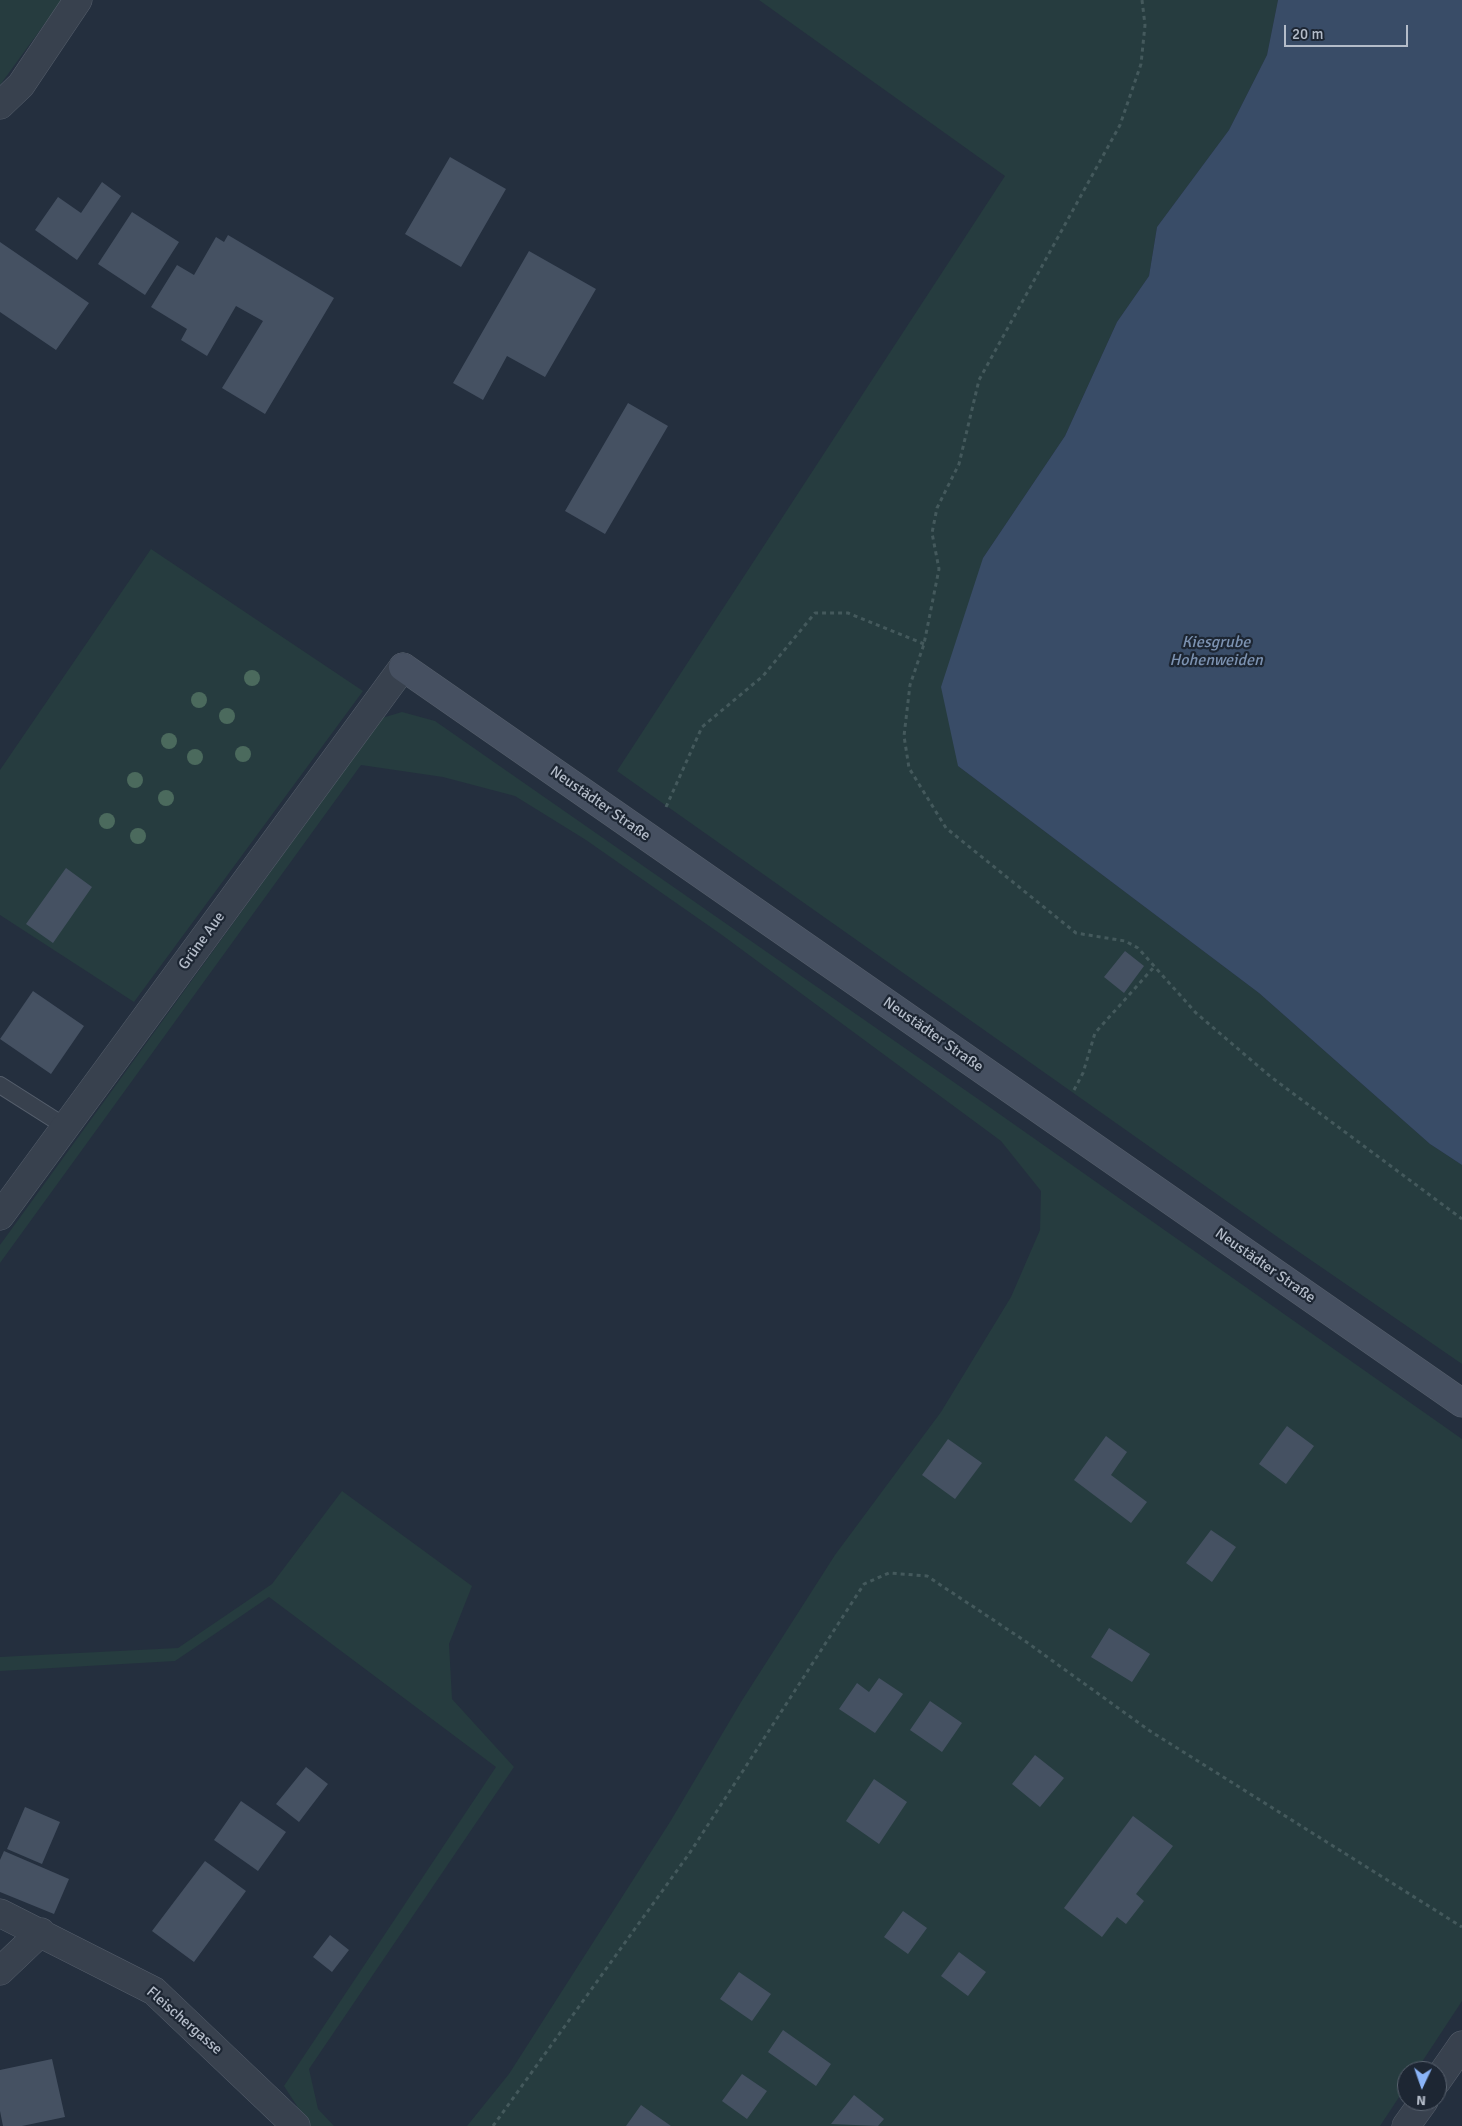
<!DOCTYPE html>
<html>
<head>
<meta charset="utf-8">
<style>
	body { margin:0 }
	#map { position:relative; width:1462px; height:2126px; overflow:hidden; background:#242f3e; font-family:Signika,sans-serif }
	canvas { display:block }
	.north { position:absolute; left:1397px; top:2061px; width:50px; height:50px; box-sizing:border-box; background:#1d2633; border:1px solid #59626f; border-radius:50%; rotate:183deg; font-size:14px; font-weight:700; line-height:20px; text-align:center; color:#b4bcc9 }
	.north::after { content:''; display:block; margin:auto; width:18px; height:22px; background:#8ab4f8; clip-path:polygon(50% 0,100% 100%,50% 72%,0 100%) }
	.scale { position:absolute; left:1284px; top:25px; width:124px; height:22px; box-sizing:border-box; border:2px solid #b4bcc9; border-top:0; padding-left:6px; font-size:15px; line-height:18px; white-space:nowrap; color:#b4bcc9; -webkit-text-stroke:4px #1d2633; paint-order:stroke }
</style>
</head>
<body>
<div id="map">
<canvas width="1462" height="2126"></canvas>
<div class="north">N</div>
<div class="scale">20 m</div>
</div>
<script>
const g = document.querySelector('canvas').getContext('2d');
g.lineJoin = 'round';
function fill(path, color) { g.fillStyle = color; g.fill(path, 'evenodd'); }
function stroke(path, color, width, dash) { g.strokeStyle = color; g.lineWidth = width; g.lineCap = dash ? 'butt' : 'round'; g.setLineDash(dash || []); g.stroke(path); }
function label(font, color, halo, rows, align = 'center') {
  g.font = font + ' Signika,sans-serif'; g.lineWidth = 4.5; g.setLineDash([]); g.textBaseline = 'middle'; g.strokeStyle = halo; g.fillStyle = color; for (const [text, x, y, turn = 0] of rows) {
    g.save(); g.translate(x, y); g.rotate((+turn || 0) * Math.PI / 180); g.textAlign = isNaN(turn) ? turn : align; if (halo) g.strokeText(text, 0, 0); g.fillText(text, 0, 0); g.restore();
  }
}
fill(new Path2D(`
	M 0,0 L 62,0 L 0,85 Z
	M 759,0 L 1278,0 L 1267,55 L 1229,130 L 1157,227 L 1149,276 L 1117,322 L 1065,436 L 983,558 L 958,766 L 1259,993 L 1430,1144 L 1462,1165 L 1462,1364 L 1286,1243 L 617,771 L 1005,176 Z
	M 151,549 L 363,691 L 134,1002 L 0,915 L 0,770 Z
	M 402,712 L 435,721 L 978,1099 L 1462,1439 L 1462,2001 L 1416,2071 L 1407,2071 L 1407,2085 L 1380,2126 L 467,2126 L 509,2074 L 670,1822 L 741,1702 L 835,1555 L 941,1412 L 1011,1297 L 1040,1230 L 1041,1191 L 1001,1141 L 722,935 L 586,840 L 515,796 L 443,777 L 361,765 L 0,1263 L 0,1245 L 382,718 Z
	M 342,1491 L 472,1586 L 449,1644 L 452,1699 L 514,1767 L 309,2069 L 318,2109 L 334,2126 L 310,2126 L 284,2086 L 496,1767 L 269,1597 L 175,1661 L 0,1671 L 0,1657 L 178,1648 L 272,1584 Z`), '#263c3f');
fill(new Path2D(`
	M 1278,0 L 1462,0 L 1462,1165 L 1430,1144 L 1259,993 L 958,766 L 941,687 L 983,558 L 1065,436 L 1117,322 L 1149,276 L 1157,227 L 1229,130 L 1267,55 Z`), '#394c67');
fill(new Path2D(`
	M 450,157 L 506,189 L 461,267 L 405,234 Z
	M 102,182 L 121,196 L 77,260 L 35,230 L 58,197 L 81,213 Z
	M 132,212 L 179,242 L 145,295 L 98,264 Z
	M 228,235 L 334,298 L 265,414 L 222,388 L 263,321 L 236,306 L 207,356 L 181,340 L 187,329 L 151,307 L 177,265 L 194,275 L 216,237 L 224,242 Z
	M 0,242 L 89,303 L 56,350 L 0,312 Z
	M 529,251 L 596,289 L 545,377 L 507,356 L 483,400 L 453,383 Z
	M 628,403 L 668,426 L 605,534 L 565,511 Z
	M 66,868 L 92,887 L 53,943 L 26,924 Z
	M 1125,951 L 1144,966 L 1124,993 L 1104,977 Z
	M 33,991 L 84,1026 L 51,1074 L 0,1039 Z
	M 1287,1426 L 1314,1446 L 1286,1484 L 1259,1464 Z
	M 1106,1436 L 1127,1452 L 1111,1475 L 1147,1502 L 1131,1523 L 1074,1480 Z
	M 948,1439 L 982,1463 L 955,1499 L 922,1475 Z
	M 1211,1530 L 1236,1547 L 1212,1582 L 1186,1563 Z
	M 1109,1628 L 1150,1654 L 1132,1682 L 1091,1657 Z
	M 879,1678 L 903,1694 L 875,1733 L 839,1709 L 857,1683 L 869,1692 Z
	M 930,1701 L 962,1723 L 942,1752 L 910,1730 Z
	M 1035,1755 L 1064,1778 L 1040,1807 L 1012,1784 Z
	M 306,1767 L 328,1784 L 299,1822 L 276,1804 Z
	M 874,1779 L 907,1802 L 879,1844 L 846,1821 Z
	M 241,1801 L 286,1832 L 258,1871 L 214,1840 Z
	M 25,1807 L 60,1822 L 42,1864 L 7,1849 Z
	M 1133,1816 L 1173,1846 L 1136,1894 L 1144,1901 L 1126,1924 L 1117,1917 L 1102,1937 L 1064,1908 Z
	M 4,1851 L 69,1879 L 54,1914 L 0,1892 L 0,1860 Z
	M 205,1861 L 246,1891 L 194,1962 L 152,1931 Z
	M 903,1911 L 927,1928 L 908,1954 L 884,1937 Z
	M 330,1935 L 349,1950 L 332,1972 L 313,1957 Z
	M 959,1952 L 986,1972 L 968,1996 L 941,1976 Z
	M 739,1972 L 771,1994 L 752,2021 L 720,1999 Z
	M 783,2030 L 831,2064 L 816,2086 L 768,2052 Z
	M 52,2059 L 65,2117 L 22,2126 L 3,2126 L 0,2111 L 0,2070 Z
	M 742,2074 L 767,2091 L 747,2119 L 722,2101 Z
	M 854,2095 L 884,2119 L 878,2126 L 831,2124 Z
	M 641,2105 L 671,2126 L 626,2126 Z`), '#455162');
const service = new Path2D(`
	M 0,1085 L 66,1127`);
const minor = new Path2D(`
	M 0,105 L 21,85 L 78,0
	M 0,1216 L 403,667
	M 0,1913 L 154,1991 L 296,2126
	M 0,1971 L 41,1932`);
const tertiary = new Path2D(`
	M 1437,2081 L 1462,2045
	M 1406,2126 L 1424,2101`);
const secondary = new Path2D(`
	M 403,667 L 1462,1403`);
stroke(service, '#565f6c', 18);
stroke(minor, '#565f6c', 29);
stroke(tertiary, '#565f6c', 29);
stroke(secondary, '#565f6c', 29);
stroke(new Path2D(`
	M 1142,0 L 1145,25 L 1141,64 L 1120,125 L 979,380 L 959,464 L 937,508 L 932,533 L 939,569 L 924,644 L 910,685 L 904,736 L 909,768 L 946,828 L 1076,933 L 1125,941 L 1138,948 L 1196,1013 L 1271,1077 L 1462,1219
	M 666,807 L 702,727 L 763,676 L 815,613 L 848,613 L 924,644
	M 1074,1090 L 1083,1073 L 1095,1033 L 1154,967
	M 493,2126 L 691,1851 L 864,1584 L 889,1573 L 927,1576 L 1025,1641 L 1150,1731 L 1462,1927`), '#44595c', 3, [4, 4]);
stroke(service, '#38414e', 16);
stroke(minor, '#38414e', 28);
stroke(tertiary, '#38414e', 28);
stroke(secondary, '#465061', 28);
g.fillStyle = '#4b6a5d';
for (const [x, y] of [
	[252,678],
	[199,700],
	[227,716],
	[169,741],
	[243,754],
	[195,757],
	[135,780],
	[166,798],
	[107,821],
	[138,836]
]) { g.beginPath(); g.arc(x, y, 8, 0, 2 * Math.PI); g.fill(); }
label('15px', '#b4bcc9', '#1d2633', [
	["Neustädter Straße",600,804,35],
	["Grüne Aue",202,941,-54],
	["Neustädter Straße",933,1035,35],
	["Neustädter Straße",1265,1266,35],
	["Fleischergasse",184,2021,41]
]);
label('italic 16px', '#7c92b1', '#1d2633', [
	["Kiesgrube",1216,643],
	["Hohenweiden",1216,661]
]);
</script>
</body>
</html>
